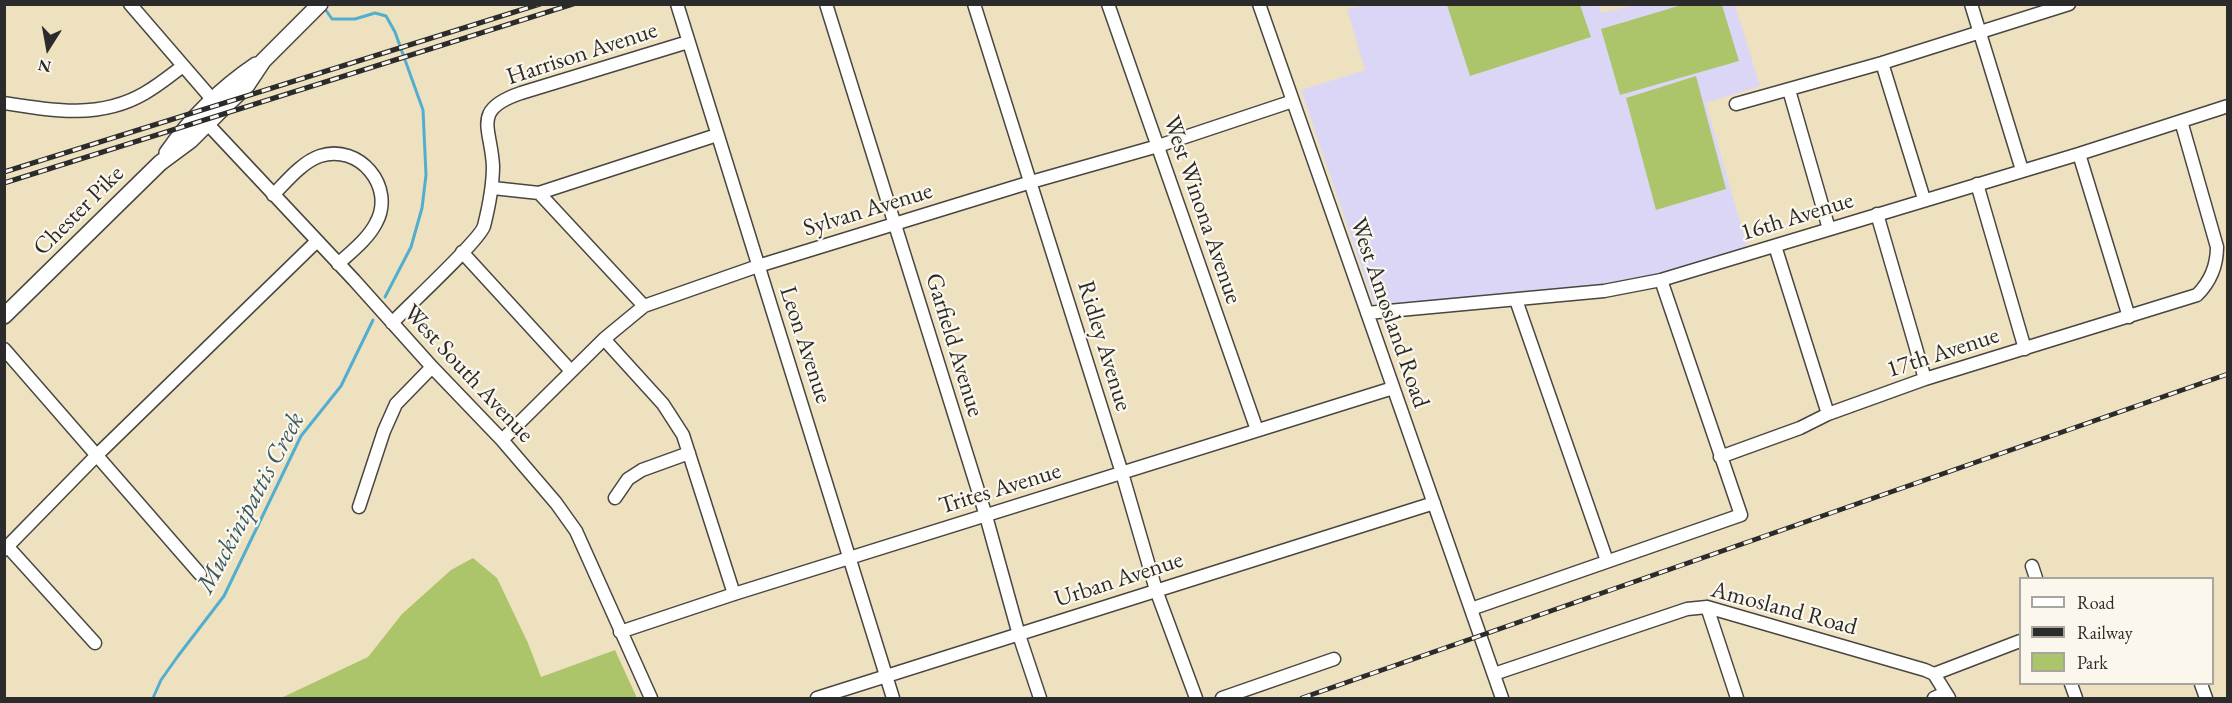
<!DOCTYPE html>
<html>
<head>
<meta charset="utf-8">
<style>
	body { margin:0 }
	#map { position:relative; width:2232px; height:703px; overflow:hidden; background:#eee1c0; font-family:"EB Garamond",serif }
	canvas { display:block }
	.frame { position:absolute; inset:0; border:6px solid #2b2b2b; pointer-events:none }
	.legend { position:absolute; left:2019px; top:577px; width:195px; height:108px; box-sizing:border-box; background:#fbf7ec; border:2px solid #a8a59f; margin:0; padding:8px 10px; list-style:none; font-size:18px; color:#2b2b2b }
	.legend li { display:flex; align-items:center; gap:12px; height:30px }
	.legend b { width:30px; border:2px solid #a8a59f }
	.north { position:absolute; left:18px; top:18px; width:60px; height:60px; -webkit-text-stroke:4px #fbf7ec; paint-order:stroke; rotate:191deg; font-size:16px; font-weight:700; line-height:24px; text-align:center; color:#2b2b2b }
	.north::after { content:''; display:block; margin:auto; width:21px; height:27px; background:#2b2b2b; clip-path:polygon(50% 0,100% 100%,50% 72%,0 100%) }
</style>
</head>
<body>
<div id="map">
<canvas width="2232" height="703"></canvas>
<div class="frame"></div>
<ul class="legend">
<li><b style="height:8px;background:#fff"></b>Road</li>
<li><b style="height:8px;background:#2b2b2b"></b>Railway</li>
<li><b style="height:16px;background:#adc56a"></b>Park</li>
</ul>
<div class="north">N</div>
</div>
<script>
const g = document.querySelector('canvas').getContext('2d');
g.lineJoin = 'round';
function fill(path, color) { g.fillStyle = color; g.fill(path, 'evenodd'); }
function stroke(path, color, width, dash) { g.strokeStyle = color; g.lineWidth = width; g.lineCap = dash ? 'butt' : 'round'; g.setLineDash(dash || []); g.stroke(path); }
function label(font, color, halo, rows, align = 'center') {
  g.font = font + ' "EB Garamond",serif'; g.lineWidth = 4.5; g.setLineDash([]); g.textBaseline = 'middle'; g.strokeStyle = halo; g.fillStyle = color; for (const [text, x, y, turn = 0] of rows) {
    g.save(); g.translate(x, y); g.rotate((+turn || 0) * Math.PI / 180); g.textAlign = isNaN(turn) ? turn : align; if (halo) g.strokeText(text, 0, 0); g.fillText(text, 0, 0); g.restore();
  }
}
fill(new Path2D(`
	M 1598,4 L 1601,13 L 1635,5 L 1735,5 L 1760,86 L 1706,103 L 1747,246 L 1660,273 L 1589,286 L 1384,306 L 1374,304 L 1301,90 L 1365,70 L 1347,9 L 1364,5 Z`), '#dcd6f6');
fill(new Path2D(`
	M 1685,4 L 1722,5 L 1739,61 L 1620,95 L 1601,29 Z
	M 1447,5 L 1580,5 L 1591,37 L 1470,76 Z
	M 1696,76 L 1726,189 L 1656,210 L 1626,98 Z
	M 473,558 L 497,578 L 528,643 L 541,677 L 615,650 L 637,698 L 281,698 L 368,657 L 402,614 L 451,570 Z`), '#adc56a');
stroke(new Path2D(`
	M 323,6 L 332,19 L 355,19 L 375,13 L 386,16 L 395,32 L 423,110 L 426,175 L 422,208 L 411,247 L 385,297
	M 153,698 L 161,680 L 178,656 L 224,596 L 301,436 L 341,386 L 373,320`), '#51aecf', 3);
const minor = new Path2D(`
	M 130,4 L 218,106
	M 677,4 L 893,698
	M 826,4 L 986,516 L 1019,635 L 1040,698
	M 974,4 L 1122,473 L 1156,590 L 1196,698
	M 1108,4 L 1257,430
	M 1259,4 L 1502,698
	M 1971,4 L 2022,170
	M 1882,63 L 1924,199
	M 1789,90 L 1829,229
	M 4,103 C 53,111 101,119 145,93 C 159,85 171,75 183,66
	M 1736,104 L 1882,63 L 2069,4
	M 203,119 L 354,280 L 432,367 L 502,440 L 556,503 L 576,531 L 651,698
	M 2079,154 L 2129,317
	M 1977,184 L 2025,349
	M 493,188 L 539,193 L 644,306
	M 539,193 L 717,135
	M 273,195 C 286,182 302,162 320,156 C 359,143 396,187 376,223 C 368,239 351,252 338,264
	M 1877,214 L 1925,379
	M 1775,246 L 1828,414
	M 462,252 L 571,371
	M 1516,300 L 1607,561
	M 1367,313 L 1604,291 L 1661,280 L 2079,154 L 2228,106
	M 392,323 C 407,307 480,240 484,226 C 489,206 493,187 493,166 C 491,127 471,110 521,93 L 688,42
	M 604,339 L 663,404 L 683,435 L 734,594
	M 4,349 L 200,574
	M 502,440 L 604,339 L 644,306 L 758,266 L 1031,182 L 1158,146 L 1293,101
	M 1720,457 L 1800,428 L 1828,414 L 1925,379 L 2197,295 C 2211,281 2217,266 2217,247 L 2181,121
	M 615,498 L 628,479 L 642,470 L 689,453
	M 359,507 L 384,431 L 396,404 L 432,367
	M 8,547 L 95,643
	M 4,550 L 97,455 L 317,241
	M 2032,566 L 2036,578
	M 1707,607 L 1737,698
	M 1471,609 L 1741,515 L 1661,280
	M 620,632 L 734,594 L 1393,388
	M 1494,674 L 1687,609 L 1707,607 L 1925,670 L 1934,674 L 1949,698
	M 1934,674 L 2020,641
	M 2071,684 L 2076,698
	M 2201,684 L 2206,698
	M 817,698 L 1434,503
	M 1222,698 L 1334,659
	M 1934,698 L 1945,693`);
const major = new Path2D(`
	M 167,153 C 190,120 222,88 256,65
	M 4,316 L 160,163 L 191,140 L 221,110 L 247,85 L 263,61 L 320,4`);
stroke(minor, '#484641', 15);
stroke(major, '#484641', 18);
stroke(minor, '#fff', 12);
stroke(major, '#fff', 15);
const rail = new Path2D(`
	M 4,172 L 540,4
	M 4,183 L 573,4
	M 1302,698 L 2228,374`);
stroke(rail, '#2b2b2b', 5);
stroke(rail, '#fbf7ec', 3, [9]);
label('24px', '#2b2b2b', '#fbf7ec', [
	["Harrison Avenue",582,54,-18],
	["Sylvan Avenue",868,210,-17],
	["West Winona Avenue",1202,210,71],
	["Chester Pike",79,211,-45],
	["16th Avenue",1797,217,-17],
	["West Amosland Road",1389,313,71],
	["Leon Avenue",805,345,72],
	["Garfield Avenue",954,345,73],
	["Ridley Avenue",1104,346,73],
	["17th Avenue",1943,353,-18],
	["West South Avenue",468,374,47],
	["Trites Avenue",1000,489,-17],
	["Urban Avenue",1119,580,-18],
	["Amosland Road",1784,609,15]
]);
label('italic 26px', '#385964', '#fbf7ec', [
	["Muckinipattis Creek",251,503,-62]
]);
</script>
</body>
</html>
